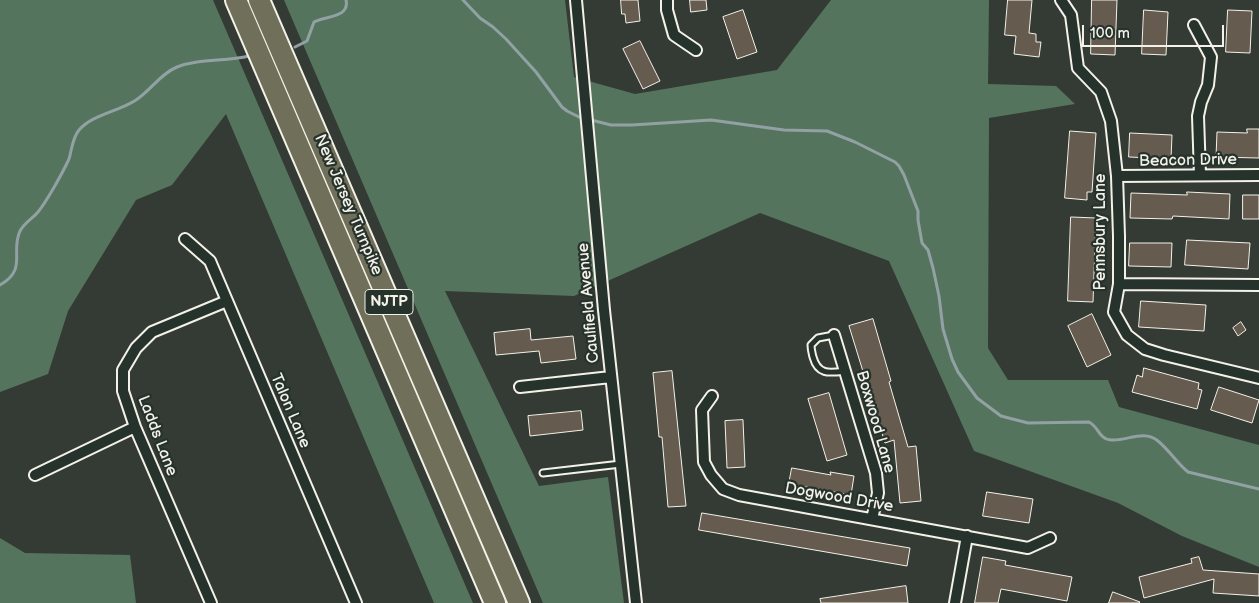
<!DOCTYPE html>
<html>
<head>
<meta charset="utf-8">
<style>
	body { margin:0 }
	#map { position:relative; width:1259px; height:603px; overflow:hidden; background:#333b34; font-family:"Balsamiq Sans",sans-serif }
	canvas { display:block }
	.scale { position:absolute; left:1082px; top:25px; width:142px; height:22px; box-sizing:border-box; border:2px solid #f4f1e8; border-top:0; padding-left:6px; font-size:15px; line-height:18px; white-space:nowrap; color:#f4f1e8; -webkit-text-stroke:4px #26332d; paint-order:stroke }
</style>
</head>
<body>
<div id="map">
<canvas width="1259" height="603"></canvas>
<div class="scale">100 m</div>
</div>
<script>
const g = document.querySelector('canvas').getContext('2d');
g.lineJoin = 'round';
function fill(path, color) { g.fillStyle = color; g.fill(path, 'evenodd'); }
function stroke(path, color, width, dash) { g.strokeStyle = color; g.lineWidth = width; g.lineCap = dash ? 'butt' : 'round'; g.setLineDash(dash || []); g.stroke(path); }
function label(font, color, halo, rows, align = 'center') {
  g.font = font + ' "Balsamiq Sans",sans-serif'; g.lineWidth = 4.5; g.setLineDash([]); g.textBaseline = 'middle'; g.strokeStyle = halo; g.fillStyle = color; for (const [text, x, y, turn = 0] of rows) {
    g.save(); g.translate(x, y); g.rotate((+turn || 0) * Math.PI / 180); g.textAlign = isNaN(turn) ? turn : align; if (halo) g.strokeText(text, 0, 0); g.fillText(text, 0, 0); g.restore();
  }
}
fill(new Path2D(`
	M 0,0 L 213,0 L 473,603 L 434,603 L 226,114 L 172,185 L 136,200 L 68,311 L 48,374 L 0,392 Z
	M 284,0 L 565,0 L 574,77 L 635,94 L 777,70 L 831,0 L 989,0 L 988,84 L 1056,86 L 1075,104 L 989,118 L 988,348 L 1008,380 L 1108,380 L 1119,407 L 1259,445 L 1259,567 L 1182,536 L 1118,503 L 974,451 L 889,261 L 760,213 L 574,296 L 445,291 L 539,486 L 608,477 L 624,603 L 543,603 Z
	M 0,538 L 25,553 L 130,555 L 136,603 L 0,603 Z`), '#55745d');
stroke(new Path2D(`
	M 463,0 L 480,18 L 493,27 L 506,39 L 536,72 L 562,107 L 567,111 L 579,117 L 611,125 L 632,125 L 711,120 L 784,130 L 827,131 L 855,142 L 895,162 L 899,166 L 904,175 L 918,211 L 918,220 L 922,243 L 928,250 L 933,268 L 939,296 L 943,329 L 952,359 L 958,372 L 977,398 L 1001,416 L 1028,423 L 1089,422 C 1099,427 1099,440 1112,440 C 1127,441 1144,429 1158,441 C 1169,450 1177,463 1188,472 L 1259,489
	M 295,47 L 307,41 L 314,22 C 325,16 350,18 346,0
	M 0,285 C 28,269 10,252 20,231 C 24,223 33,218 38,212 C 47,201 63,172 69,159 C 72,149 72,139 79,130 C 93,114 118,112 136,100 C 151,90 160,74 177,67 C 200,58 225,62 249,56`), '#92a1a4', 3);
const building = new Path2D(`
	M 621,0 L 638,0 L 640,21 L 626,23 L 625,14 L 622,14 Z
	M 690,0 L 706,0 L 707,10 L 691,12 Z
	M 1008,0 L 1032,0 L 1029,33 L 1036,34 L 1036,42 L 1041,42 L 1039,57 L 1014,54 L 1016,36 L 1005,35 Z
	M 1092,0 L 1117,0 L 1115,55 L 1091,54 Z
	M 743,10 L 757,52 L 737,59 L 723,17 Z
	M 1144,10 L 1168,12 L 1166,55 L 1142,54 Z
	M 1228,10 L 1252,11 L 1250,53 L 1226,52 Z
	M 640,41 L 660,81 L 643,89 L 623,49 Z
	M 1247,129 L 1259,129 L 1259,158 L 1216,157 L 1217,132 L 1247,133 Z
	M 1070,131 L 1096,133 L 1092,192 L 1087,192 L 1087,200 L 1065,198 Z
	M 1130,133 L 1172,135 L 1171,159 L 1129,157 Z
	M 1187,192 L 1230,194 L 1229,219 L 1173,216 L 1172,219 L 1130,218 L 1131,193 L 1187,195 Z
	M 1243,195 L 1259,195 L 1259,219 L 1243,219 Z
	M 1071,217 L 1096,218 L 1093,302 L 1068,301 Z
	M 1187,240 L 1250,243 L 1248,269 L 1185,265 Z
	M 1130,243 L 1172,243 L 1171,267 L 1129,266 Z
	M 1141,301 L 1206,305 L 1204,331 L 1139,327 Z
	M 1092,314 L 1111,355 L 1087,367 L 1068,326 Z
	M 873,319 L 891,381 L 889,382 L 908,447 L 916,446 L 921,501 L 900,503 L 894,440 L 885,443 L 849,326 Z
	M 1241,322 L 1246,330 L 1238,336 L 1233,328 Z
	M 530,329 L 531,340 L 573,336 L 576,359 L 541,363 L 539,351 L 496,355 L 494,333 Z
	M 1144,368 L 1199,383 L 1198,389 L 1202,390 L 1197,409 L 1132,392 L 1137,375 L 1142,377 Z
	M 672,371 L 686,506 L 668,507 L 662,437 L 659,437 L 653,373 Z
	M 1219,387 L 1259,400 L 1252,423 L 1211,410 Z
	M 829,393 L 847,455 L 827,461 L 808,399 Z
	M 581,411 L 583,430 L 530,436 L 528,416 Z
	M 743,420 L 745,467 L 727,468 L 725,421 Z
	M 792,468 L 831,475 L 830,472 L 854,476 L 851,495 L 789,484 Z
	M 987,492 L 1033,499 L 1029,523 L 983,516 Z
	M 702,513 L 910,548 L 907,566 L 699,530 Z
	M 983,557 L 1006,561 L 1005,565 L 1072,577 L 1067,601 L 1001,589 L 998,603 L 975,603 Z
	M 1199,557 L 1203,570 L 1259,574 L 1259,596 L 1213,593 L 1214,579 L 1144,598 L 1139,577 L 1192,563 L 1191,559 Z
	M 906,586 L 908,603 L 821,603 L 820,599 Z
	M 1113,592 L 1140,602 L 1139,603 L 1109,603 Z`);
fill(building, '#655b4f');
stroke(building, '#f4f1e8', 1);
const lane = new Path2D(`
	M 834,335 L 818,338 L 811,345 C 811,350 812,353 813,357 C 818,375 829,373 845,371
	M 543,473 L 621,464`);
const street = new Path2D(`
	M 576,0 L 604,310 L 636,603
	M 667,0 L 667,10 L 674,35 L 696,50
	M 1061,0 L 1071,15 L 1078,68 L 1101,92 L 1111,121 L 1117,176 L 1119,236 L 1119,284 L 1114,312 L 1127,335 L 1145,349 L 1164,355 L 1259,378
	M 1194,25 L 1211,57 L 1208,85 L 1201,102 L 1198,116 L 1200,175
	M 1117,176 L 1259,175
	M 185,239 L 210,261 L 356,603
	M 1119,284 L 1259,285
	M 834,335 L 876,473 L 878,493 L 872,519
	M 520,387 L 611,377
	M 712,396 L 702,410 L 704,462 L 711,475 L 723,489 L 739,495 L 1028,548 L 1050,538
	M 35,475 L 135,427
	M 211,603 L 135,427 L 123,391 L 123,370 L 136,348 L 152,332 L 227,301
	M 955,603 L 967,536`);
const highway = new Path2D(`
	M 236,0 L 495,603
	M 259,0 L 519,603`);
stroke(lane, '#f4f1e8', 9);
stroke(street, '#f4f1e8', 14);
stroke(highway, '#f4f1e8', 24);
stroke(lane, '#26332d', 5);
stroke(street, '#26332d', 10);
stroke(highway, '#706f59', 20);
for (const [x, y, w] of [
	[389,302,48]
]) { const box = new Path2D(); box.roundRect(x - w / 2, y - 12.5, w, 25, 4); g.fillStyle = '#26332d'; g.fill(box); stroke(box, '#f4f1e8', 1); }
label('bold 15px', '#f4f1e8', null, [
	["NJTP",389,302]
]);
label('16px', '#f4f1e8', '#26332d', [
	["Beacon Drive",1188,161,-1],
	["New Jersey Turnpike",348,205,67],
	["Pennsbury Lane",1101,232,-90],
	["Caulfield Avenue",589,303,-95],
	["Talon Lane",290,411,67],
	["Boxwood Lane",875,422,74],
	["Ladds Lane",157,436,69],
	["Dogwood Drive",839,498,10]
]);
</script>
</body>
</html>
